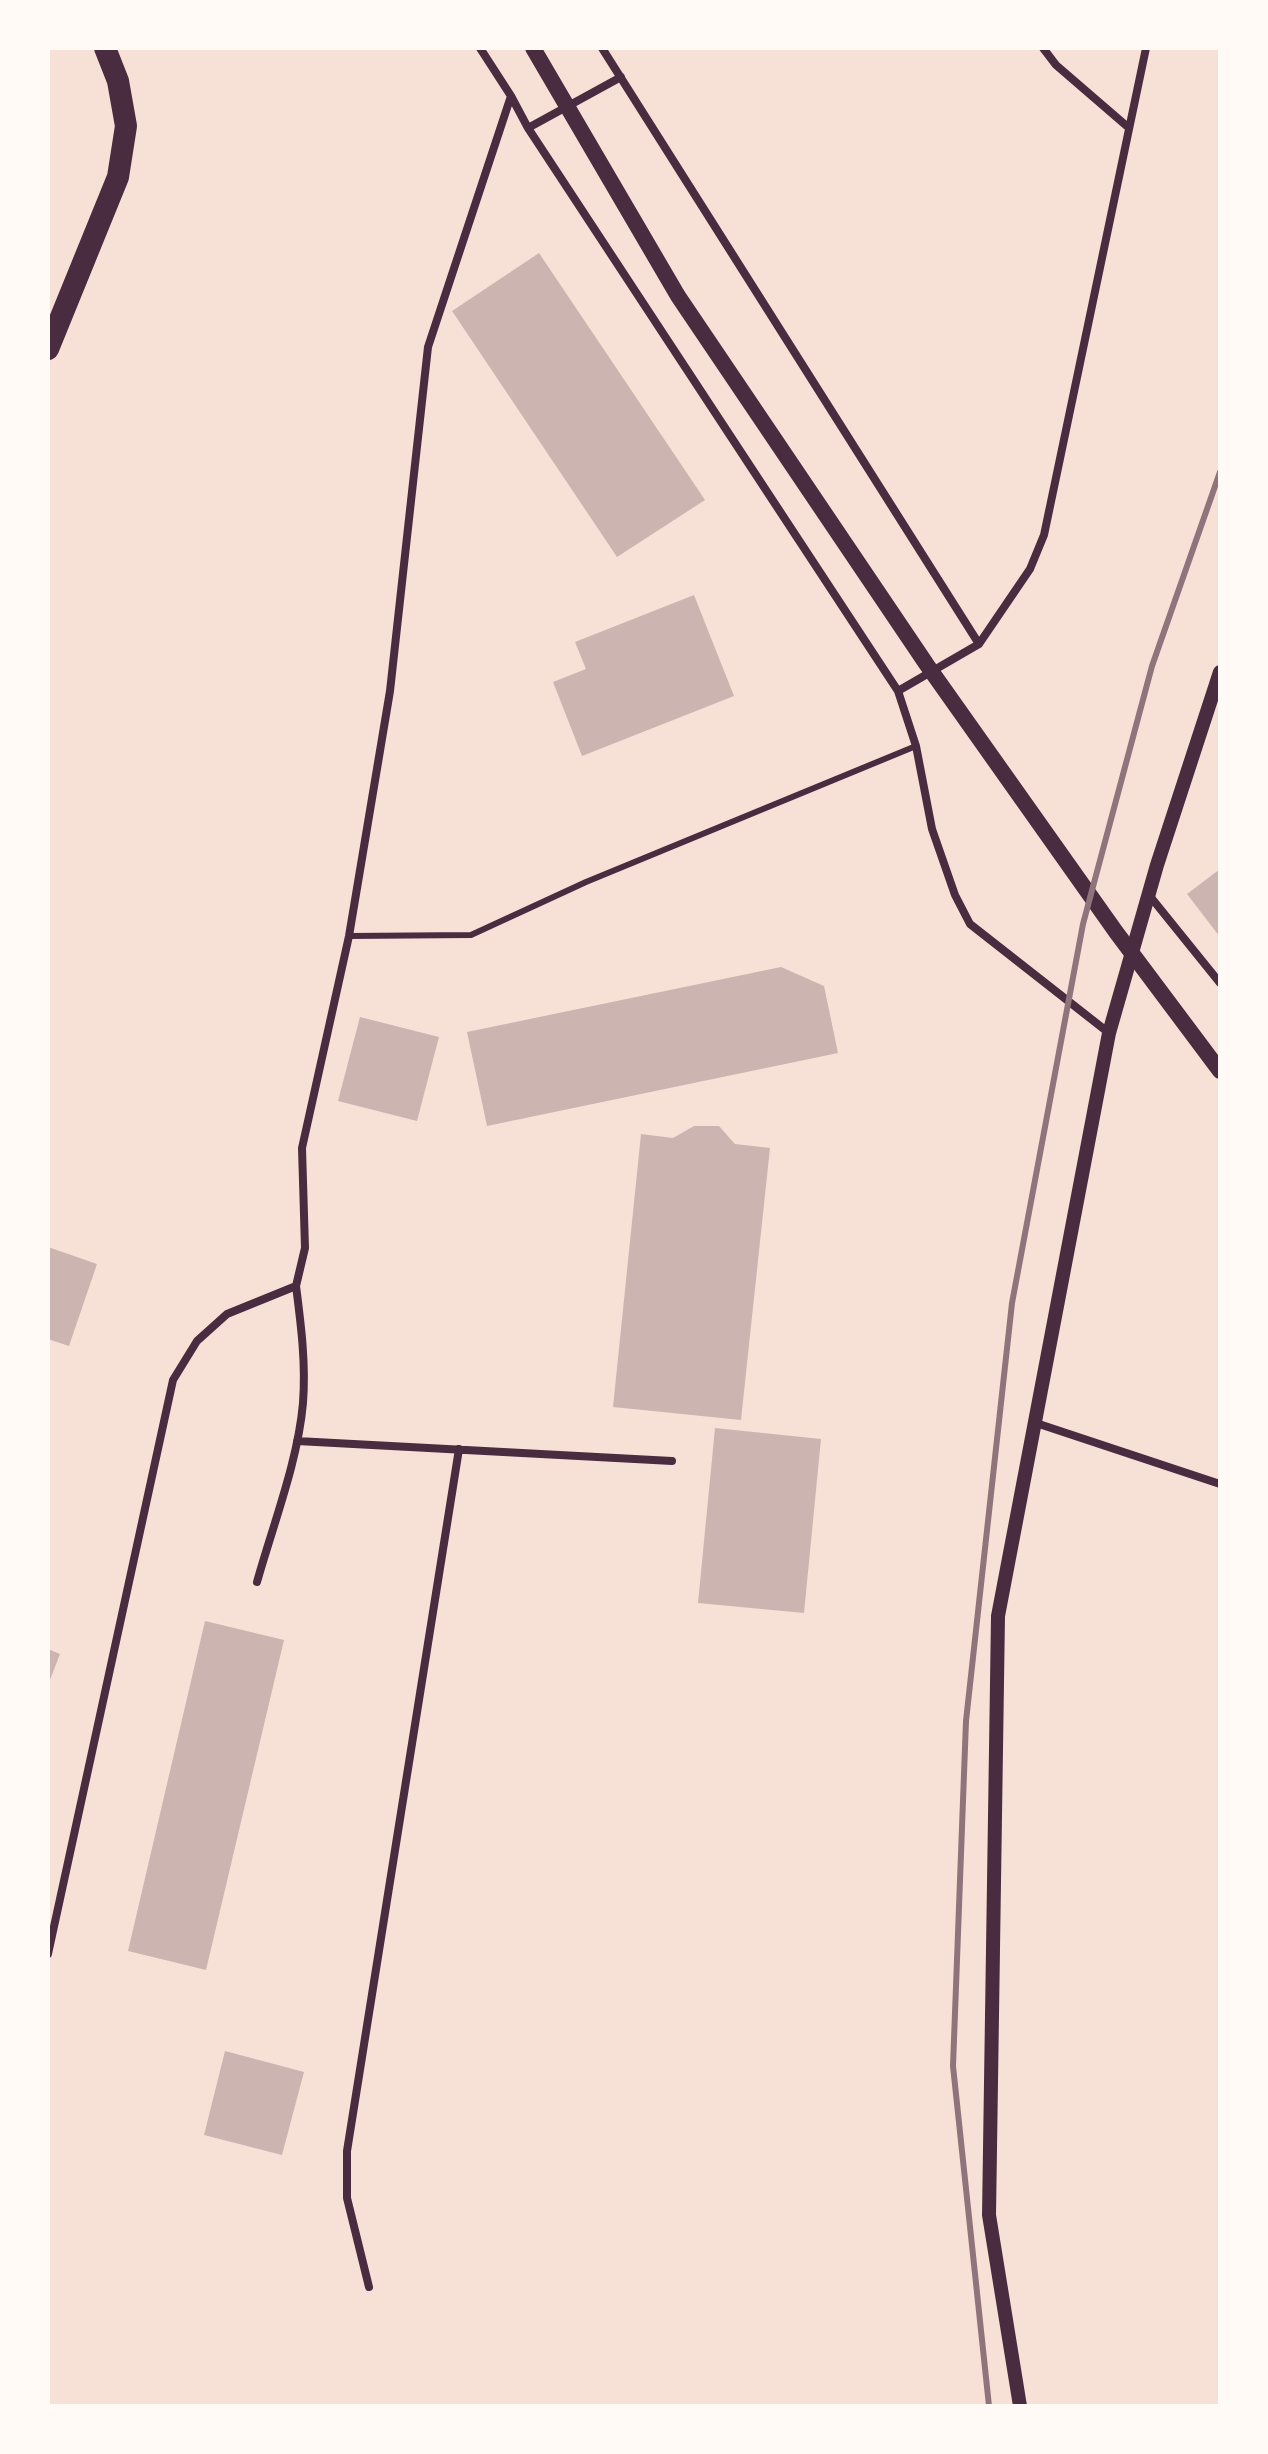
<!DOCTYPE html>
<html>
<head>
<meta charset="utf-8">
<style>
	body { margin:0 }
	#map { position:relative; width:1268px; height:2454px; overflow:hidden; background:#f7e1d7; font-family:"IBM Plex Serif",serif }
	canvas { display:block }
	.frame { position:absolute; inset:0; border:50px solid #fffaf5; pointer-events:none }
</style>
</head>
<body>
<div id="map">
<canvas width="1268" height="2454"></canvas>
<div class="frame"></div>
</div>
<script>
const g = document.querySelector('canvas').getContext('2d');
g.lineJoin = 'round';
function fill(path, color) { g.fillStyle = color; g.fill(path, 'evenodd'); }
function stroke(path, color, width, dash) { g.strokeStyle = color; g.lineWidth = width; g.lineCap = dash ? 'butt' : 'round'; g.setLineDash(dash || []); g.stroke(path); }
fill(new Path2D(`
	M 539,253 L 705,500 L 617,557 L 452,311 Z
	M 694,595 L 734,696 L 582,756 L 553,682 L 586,669 L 575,642 Z
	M 1220,869 L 1220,937 L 1187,894 Z
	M 781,967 L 824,986 L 838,1053 L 487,1126 L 467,1032 Z
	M 360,1017 L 439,1037 L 417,1121 L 338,1101 Z
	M 694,1126 L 719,1126 L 735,1144 L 770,1148 L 741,1420 L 613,1407 L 641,1134 L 673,1138 Z
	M 48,1247 L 97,1264 L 69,1346 L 48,1339 Z
	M 715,1428 L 821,1439 L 804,1613 L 698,1603 Z
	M 205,1621 L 284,1640 L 206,1970 L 128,1951 Z
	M 48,1649 L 60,1654 L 48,1685 Z
	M 225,2051 L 304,2072 L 282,2155 L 204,2135 Z`), '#ccb4b1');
stroke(new Path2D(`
	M 349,936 L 471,935 L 586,882 L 916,746`), '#4a2c40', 6);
stroke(new Path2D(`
	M 602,48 L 979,644
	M 1043,48 L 1056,65 L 1129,128
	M 511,96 L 528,128 L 898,691 L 916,746 L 932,829 L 955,895 L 970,924 L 1109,1033
	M 528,128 L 621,77
	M 898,691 L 979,644 L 1030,569 L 1044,535 L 1146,48
	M 1149,895 L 1220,983
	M 1036,1423 L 1220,1484
	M 297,1441 L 672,1461
	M 257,1582 C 273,1525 298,1461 303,1403 C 306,1363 301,1325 296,1286
	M 48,1954 L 173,1380 L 197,1341 L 227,1314 L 296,1286 L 305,1248 L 302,1148 L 349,936 L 390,691 L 428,347 L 511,96 L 480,48
	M 369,2287 L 347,2198 L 347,2151 L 459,1449`), '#4a2c40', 8);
stroke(new Path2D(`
	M 1020,2406 L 989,2215 L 998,1616 L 1109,1033 L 1157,865 L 1220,672`), '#4a2c40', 14);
stroke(new Path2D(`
	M 533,48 L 678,296 L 927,665 L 1116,932 L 1220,1071`), '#4a2c40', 16);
stroke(new Path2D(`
	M 48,349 L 118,177 L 126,126 L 118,81 L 105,48`), '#4a2c40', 22);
stroke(new Path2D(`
	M 989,2406 L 953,2066 L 966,1721 L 1012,1303 L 1083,924 L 1152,666 L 1220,472`), '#8f747c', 6);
</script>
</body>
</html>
